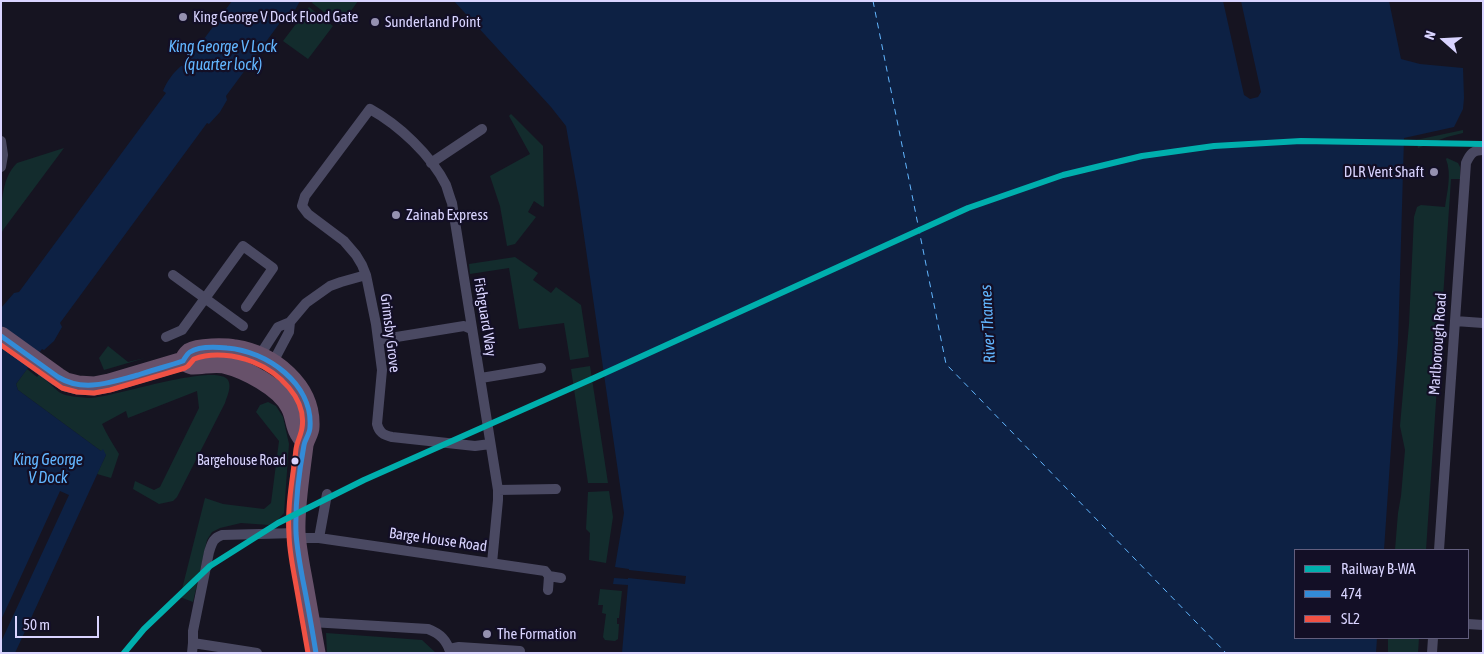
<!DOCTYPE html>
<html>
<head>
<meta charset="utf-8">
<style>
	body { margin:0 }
	#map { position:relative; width:1484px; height:654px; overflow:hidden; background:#161421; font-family:"Asap Condensed",sans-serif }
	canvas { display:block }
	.frame { position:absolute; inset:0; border:2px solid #d9d4ff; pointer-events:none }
	.legend { position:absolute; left:1294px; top:549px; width:175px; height:90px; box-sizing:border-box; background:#130f26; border:1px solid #625e7d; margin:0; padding:6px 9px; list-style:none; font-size:15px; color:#d9d4ff }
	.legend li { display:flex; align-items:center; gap:10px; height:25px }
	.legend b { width:25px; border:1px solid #625e7d }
	.north { position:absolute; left:1419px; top:15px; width:50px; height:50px; -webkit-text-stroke:4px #130f26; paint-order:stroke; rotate:289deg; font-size:14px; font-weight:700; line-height:20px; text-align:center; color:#d9d4ff }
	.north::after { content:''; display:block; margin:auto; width:18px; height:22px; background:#d9d4ff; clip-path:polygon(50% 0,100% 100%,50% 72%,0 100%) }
	.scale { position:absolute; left:15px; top:616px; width:84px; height:22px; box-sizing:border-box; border:2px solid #d9d4ff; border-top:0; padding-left:6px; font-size:15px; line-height:18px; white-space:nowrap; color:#d9d4ff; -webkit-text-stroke:4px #130f26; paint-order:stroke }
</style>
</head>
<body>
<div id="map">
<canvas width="1484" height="654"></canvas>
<div class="frame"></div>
<ul class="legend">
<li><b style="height:6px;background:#00afad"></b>Railway B-WA</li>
<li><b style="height:6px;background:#338bd7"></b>474</li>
<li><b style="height:6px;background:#f05144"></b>SL2</li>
</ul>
<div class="north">N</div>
<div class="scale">50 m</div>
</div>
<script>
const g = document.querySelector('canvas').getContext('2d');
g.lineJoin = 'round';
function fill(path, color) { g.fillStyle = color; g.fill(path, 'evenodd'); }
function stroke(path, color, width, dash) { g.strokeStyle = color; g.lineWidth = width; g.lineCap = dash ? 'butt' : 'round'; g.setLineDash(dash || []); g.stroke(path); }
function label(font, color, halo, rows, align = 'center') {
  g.font = font + ' "Asap Condensed",sans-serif'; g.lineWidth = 4.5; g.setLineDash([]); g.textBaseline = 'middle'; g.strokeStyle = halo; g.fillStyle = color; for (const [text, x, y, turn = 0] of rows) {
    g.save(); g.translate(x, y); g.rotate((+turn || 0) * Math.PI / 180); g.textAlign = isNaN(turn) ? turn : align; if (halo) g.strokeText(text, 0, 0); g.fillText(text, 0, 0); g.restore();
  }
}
fill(new Path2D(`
	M 313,1 L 358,1 L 341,25 L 312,3 Z
	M 309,7 L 333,26 L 308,59 L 283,41 L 302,16 L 304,21 L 308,18 L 305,12 Z
	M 511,114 L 543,146 L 544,206 L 543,207 L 534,201 L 528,212 L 536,217 L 515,244 L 507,246 L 500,206 L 490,176 L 530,154 L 509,116 Z
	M 1463,130 L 1463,133 L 1447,137 L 1418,148 L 1416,140 Z
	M 64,148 L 3,230 L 1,234 C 1,210 0,179 17,163 Z
	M 1447,158 L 1458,163 L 1460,167 L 1460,179 L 1451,179 L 1426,550 L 1395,550 L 1398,513 L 1401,496 L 1405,450 L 1400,426 L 1409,324 L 1414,217 L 1417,207 L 1421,205 L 1445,207 C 1447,192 1452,174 1446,159 Z
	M 515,257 L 538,273 L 533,280 L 551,293 L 556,287 L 581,305 L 589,357 L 570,360 L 564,323 L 519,329 L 509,268 L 470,274 L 469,264 Z
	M 108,346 L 128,362 L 145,358 L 104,370 L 99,358 Z
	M 590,366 L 608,483 L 588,483 L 571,369 Z
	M 27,369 L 37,377 L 39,375 C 46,380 53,387 59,392 C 66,397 80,397 89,398 C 112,398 216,362 228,380 C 232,387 227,396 225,403 L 177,497 L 173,501 L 159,504 L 133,489 L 135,481 L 154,490 L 160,487 L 199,408 L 197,391 L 128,418 L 126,411 L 102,424 C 107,435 113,444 119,454 L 111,478 L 97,474 L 106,455 L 101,451 L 18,390 L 16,384 Z
	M 268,402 L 276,406 L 283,417 L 289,444 L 284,513 L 276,522 L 269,525 L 241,523 L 220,528 L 212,532 L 207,540 L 193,602 L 180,597 L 205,498 L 223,504 L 264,509 L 271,503 L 279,441 L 256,412 L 260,405 Z
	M 609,491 L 613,517 L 606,563 L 589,560 L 590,533 L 586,529 L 588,492 Z
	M 600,589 L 622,591 L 619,618 L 617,618 L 617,624 L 619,624 L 618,639 L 615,641 L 605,640 L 603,637 L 606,614 L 602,613 L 603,605 L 598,605 Z
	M 326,633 L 422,640 L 436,653 L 327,653 Z
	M 1388,638 L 1419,638 L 1418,653 L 1388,653 Z`), '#132c2d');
fill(new Path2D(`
	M 232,1 L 300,1 L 295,10 L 284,21 L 282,20 L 226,96 L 227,100 L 220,112 L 209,124 L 207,123 L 60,323 L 62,327 L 54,341 L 44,350 L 42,349 L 16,384 L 18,390 L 101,451 L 103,449 L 106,455 L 15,653 L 1,653 L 1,308 L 14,293 L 19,292 L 166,93 L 163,91 C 167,81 173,73 181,66 L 184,66 Z
	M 454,1 L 1389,1 L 1401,59 L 1420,64 L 1463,68 L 1464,98 L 1463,109 L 1454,127 L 1404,138 L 1398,344 L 1384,550 L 1295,550 L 1295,638 L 1377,638 L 1376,653 L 622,653 L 628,585 L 613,584 L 614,578 L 628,579 L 628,578 L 685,584 L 686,576 L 629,570 L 629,569 L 615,567 L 624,513 L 578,194 L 566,126 L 551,107 Z`), '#0d2144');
fill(new Path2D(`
	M 1223,1 L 1241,1 L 1261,92 L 1258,97 L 1250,99 L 1244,95 Z
	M 60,491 L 69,495 L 1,642 L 1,620 Z`), '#161421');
stroke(new Path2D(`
	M 873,1 L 946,364 L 1226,653`), '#62b6ff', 1, [6, 5]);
stroke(new Path2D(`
	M 1,141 L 3,155 L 1,167
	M 431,163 L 482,129
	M 173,275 L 243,326
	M 1455,321 L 1483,323
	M 166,337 L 182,330 L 243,246 L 273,268 L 246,307
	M 378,340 L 464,326 L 471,329
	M 258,358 L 278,327 L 290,322 L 306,303 L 330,286 L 341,282 L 366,275
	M 271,366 L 289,332 L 290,322
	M 481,378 L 541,368
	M 490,444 L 475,446 L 392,437 C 383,435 379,432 377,424 L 382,370 L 376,324 L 366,275 L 362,265 L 356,255 L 344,241 L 308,214 L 302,206 L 305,196 L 370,109 C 399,125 431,155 446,185 C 448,191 450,198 452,203 L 498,490 L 498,500 L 492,563
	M 498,490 L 556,489
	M 297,538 L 319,538 L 545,571 L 549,576 L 548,590
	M 319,538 L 327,494
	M 1439,550 L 1466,163 C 1470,154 1473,150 1483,150
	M 549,576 L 561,578
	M 311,622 L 428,629 C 441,634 446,640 451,653
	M 1468,624 L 1483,625
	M 193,643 L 257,653
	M 449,649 L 459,647 L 520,651
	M 192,653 L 193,643 L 193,631 L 209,552 C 212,543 213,538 222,535 L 296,533
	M 1432,653 L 1433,638`), '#4a4962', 10);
stroke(new Path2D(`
	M 1,336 L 58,377 L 66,382 L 78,385 L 94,386 L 109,383 L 183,361 C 185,358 187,354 190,352 C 198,347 225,347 235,349 C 273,355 312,386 310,427 C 310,433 305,439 304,445 C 301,471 295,506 296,532 C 297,550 301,568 304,585 C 308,608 312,630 316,653
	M 183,361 C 186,362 190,365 193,365 C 204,365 213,362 224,364 C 245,369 280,387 290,407 C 294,414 294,421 297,429 C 298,433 302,438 305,442`), '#67516a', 19);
stroke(new Path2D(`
	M 1,336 L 58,377 C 84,393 111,382 138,375 C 153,370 168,366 183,361 C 185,358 187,354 190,352 C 199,346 217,347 227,348 C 267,351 313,384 310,427 C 310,434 305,439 304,445 C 299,472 295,505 296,533 C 297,549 300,565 303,581 C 308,605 312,629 316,653`), '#338bd7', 5);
stroke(new Path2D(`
	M 1,345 L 62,388 L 77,392 L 94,393 L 110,390 L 185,368 L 188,366 L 194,359 C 212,352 236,355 253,362 C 278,372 307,398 302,428 C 301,435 297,442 296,449 C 293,477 287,505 289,533 C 289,550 293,568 296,585 C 300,608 304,630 308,653`), '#f05144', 5);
stroke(new Path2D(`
	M 124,653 L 144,629 L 210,566 L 278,523 L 364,480 L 594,378 L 968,208 L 1063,175 L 1142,156 L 1214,146 L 1301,141 L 1483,144`), '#00afad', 6);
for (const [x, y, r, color] of [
	[183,17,5,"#9591b1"],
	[375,22,5,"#9591b1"],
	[1434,172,5,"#9591b1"],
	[396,215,5,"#9591b1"],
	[295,461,4.5,"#d9d4ff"],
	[487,634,5,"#9591b1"]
]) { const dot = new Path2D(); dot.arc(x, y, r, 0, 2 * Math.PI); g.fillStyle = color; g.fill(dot); stroke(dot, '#130f26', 2); }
label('14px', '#d9d4ff', '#130f26', [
	["Bargehouse Road",286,461]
], 'right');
label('15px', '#d9d4ff', '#130f26', [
	["King George V Dock Flood Gate",193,17],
	["Sunderland Point",385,22],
	["DLR Vent Shaft",1424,172,"right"],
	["Zainab Express",406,215],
	["The Formation",497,634]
], 'left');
label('15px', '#d9d4ff', '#130f26', [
	["Fishguard Way",485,317,81],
	["Grimsby Grove",390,333,83],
	["Marlborough Road",1438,344,-86],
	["Barge House Road",438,540,8]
]);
label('italic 16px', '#62b6ff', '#130f26', [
	["King George V Lock",223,47],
	["(quarter lock)",223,65],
	["River Thames",988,324,-93],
	["King George",48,460],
	["V Dock",48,478]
]);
</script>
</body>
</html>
